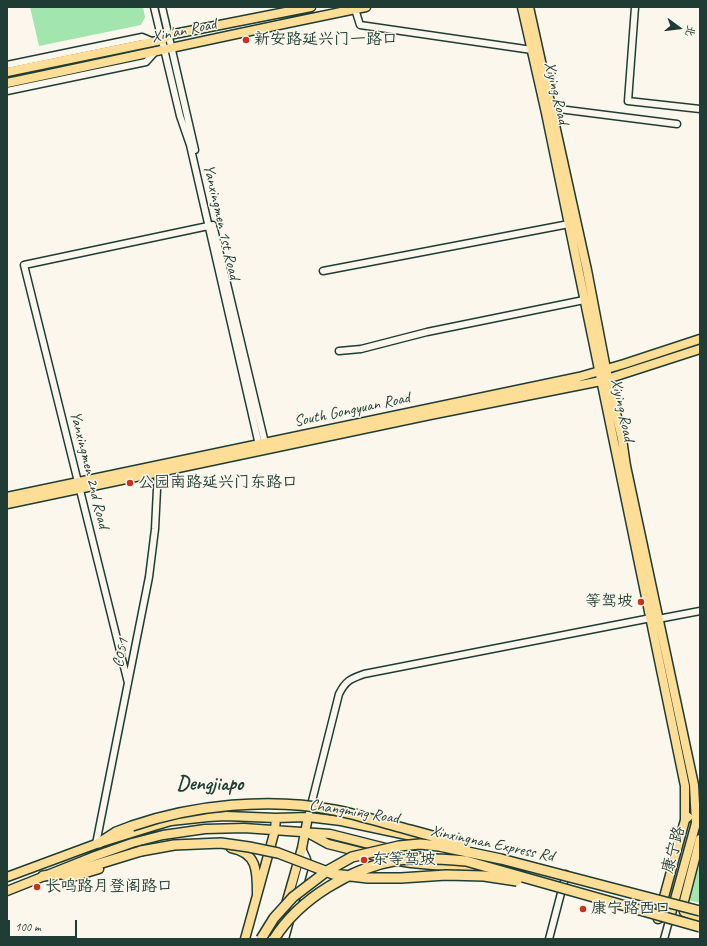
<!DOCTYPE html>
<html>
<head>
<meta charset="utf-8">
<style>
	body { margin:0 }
	#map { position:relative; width:707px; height:946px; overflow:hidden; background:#fbf7ec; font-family:Caveat,"LXGW WenKai TC",sans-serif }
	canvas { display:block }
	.frame { position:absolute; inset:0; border:8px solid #1f3d34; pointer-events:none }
	.north { position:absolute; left:659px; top:8px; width:40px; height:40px; -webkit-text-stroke:3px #fbf7ec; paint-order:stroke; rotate:105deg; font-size:11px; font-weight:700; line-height:16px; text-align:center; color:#1f3d34 }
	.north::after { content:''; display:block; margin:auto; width:14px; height:18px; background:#1f3d34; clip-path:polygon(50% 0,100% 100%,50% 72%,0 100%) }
	.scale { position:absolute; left:8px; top:920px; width:69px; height:18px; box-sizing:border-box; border:2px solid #1f3d34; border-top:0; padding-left:5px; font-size:12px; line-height:14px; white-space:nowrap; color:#1f3d34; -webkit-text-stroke:3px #fbf7ec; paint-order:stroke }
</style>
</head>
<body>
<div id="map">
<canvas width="707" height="946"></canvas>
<div class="frame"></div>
<div class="north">北</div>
<div class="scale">100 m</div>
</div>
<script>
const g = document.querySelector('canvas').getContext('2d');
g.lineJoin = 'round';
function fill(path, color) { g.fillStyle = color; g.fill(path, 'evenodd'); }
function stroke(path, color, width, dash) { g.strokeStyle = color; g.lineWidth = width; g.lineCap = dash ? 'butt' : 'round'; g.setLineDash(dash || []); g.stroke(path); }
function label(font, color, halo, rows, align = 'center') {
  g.font = font + ' Caveat,"LXGW WenKai TC",sans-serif'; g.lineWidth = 3; g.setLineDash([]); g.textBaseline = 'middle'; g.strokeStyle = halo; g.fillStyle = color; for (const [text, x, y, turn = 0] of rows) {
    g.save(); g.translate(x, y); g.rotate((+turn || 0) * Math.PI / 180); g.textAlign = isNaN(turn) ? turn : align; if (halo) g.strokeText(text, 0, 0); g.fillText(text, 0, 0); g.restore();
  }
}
fill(new Path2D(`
	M 30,7 L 143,7 L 145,17 L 141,25 L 39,46 Z
	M 700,858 L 700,903 L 688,900 Z`), '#a2e5af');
const minor = new Path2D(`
	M 154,7 L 180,116 L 190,145 L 259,445
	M 162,7 L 195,150
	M 635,7 L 628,101 L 700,109
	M 355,9 L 360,25 L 532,50
	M 7,65 L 142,37 L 154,42
	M 7,91 L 146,62 L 155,52
	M 551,108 L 677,124
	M 214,229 L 265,443
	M 323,271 L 569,224
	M 339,351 L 361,349 L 427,332 L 584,300
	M 658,619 L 700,611
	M 128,683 L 24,265 L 213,225
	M 308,817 L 339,694 C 346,680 351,679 364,674 L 651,618
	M 96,844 L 149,577 L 155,529 L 158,469
	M 285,939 L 307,859 L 302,848
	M 549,939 L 566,874
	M 664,939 L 669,921`);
const major = new Path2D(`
	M 522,7 L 546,113 L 685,786 L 685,820
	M 529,7 L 587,270 L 606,369 L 622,439 L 626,466 L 694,785 L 696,823 L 669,921
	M 7,72 L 162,40 L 169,35 L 311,7
	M 7,83 C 127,58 246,31 366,7
	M 7,497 L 579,377 L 624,364 L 700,339
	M 7,504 L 430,415 L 601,381 L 700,349
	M 308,833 L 328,844 L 392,860 L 411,863 L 454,867
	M 700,839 L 683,905 L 684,912 L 700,918
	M 231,848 C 258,853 257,872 257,895
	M 448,863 L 497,875
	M 65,876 L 76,876 L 99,869
	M 7,877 L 96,844 L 154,826 L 171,821 L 208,817 L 226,816 L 276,818 L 308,817 L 341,821 L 440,842
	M 7,891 L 95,856 L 132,843 L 163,835 L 205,829 L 244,828 L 330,834 L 421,857
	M 658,919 L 685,820 L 688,817
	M 278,932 L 302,848 L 308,817
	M 245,939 L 275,830 L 276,818`);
const highway = new Path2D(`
	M 99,843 L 116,832 L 132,826
	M 43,876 L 69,873 L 141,851`);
stroke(minor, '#1f3d34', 9);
stroke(major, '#1f3d34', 11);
stroke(highway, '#1f3d34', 12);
stroke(minor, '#fbf7ec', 6);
stroke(major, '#fedd96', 8);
stroke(highway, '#fedd96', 9);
const highwayBridge = new Path2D(`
	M 132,826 C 193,805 270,797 334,810 C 356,814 377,821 399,827 C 421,833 444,839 466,846
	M 141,851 L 174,845 L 221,843 L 249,847 L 278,853 L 333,874 L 368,878 L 401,878 L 446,875 L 484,876 L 517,881
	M 261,939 L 274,918 L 293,897 L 327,871 L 352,857 L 399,846 L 420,844 L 439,846 L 501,859 L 700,911
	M 274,939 C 300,898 351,868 398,860 C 420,857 444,859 466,861 L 700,927`);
stroke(highwayBridge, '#1f3d34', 12, []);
stroke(highwayBridge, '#fedd96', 9);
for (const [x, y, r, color] of [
	[246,40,4,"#c8321e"],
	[130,483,4,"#c8321e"],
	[641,602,4,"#c8321e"],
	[364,860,4,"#c8321e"],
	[37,887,4,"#c8321e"],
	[583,909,4,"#c8321e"]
]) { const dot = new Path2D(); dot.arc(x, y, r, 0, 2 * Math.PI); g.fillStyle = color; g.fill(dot); stroke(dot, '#fbf7ec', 1.5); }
label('16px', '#1f3d34', '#fbf7ec', [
	["Xin'an Road",184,31,-12],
	["Xiying Road",556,93,77],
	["Yanxingmen 1st Road",221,222,77],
	["South Gongyuan Road",352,410,-12],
	["Xiying Road",622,410,78],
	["Yanxingmen 2nd Road",89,470,76],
	["C051",121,653,-79],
	["Changming Road",354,812,9],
	["Xinxingnan Express Rd",492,844,12],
	["康宁路",674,850,-75]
]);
label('16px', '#1f3d34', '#fbf7ec', [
	["新安路延兴门一路口",254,40],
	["公园南路延兴门东路口",138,483],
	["等驾坡",633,602,"right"],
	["东等驾坡",372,860],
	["长鸣路月登阁路口",45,887],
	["康宁路西口",591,909]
], 'left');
label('bold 20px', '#1f3d34', '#fbf7ec', [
	["Dengjiapo",210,785]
]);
</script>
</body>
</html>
